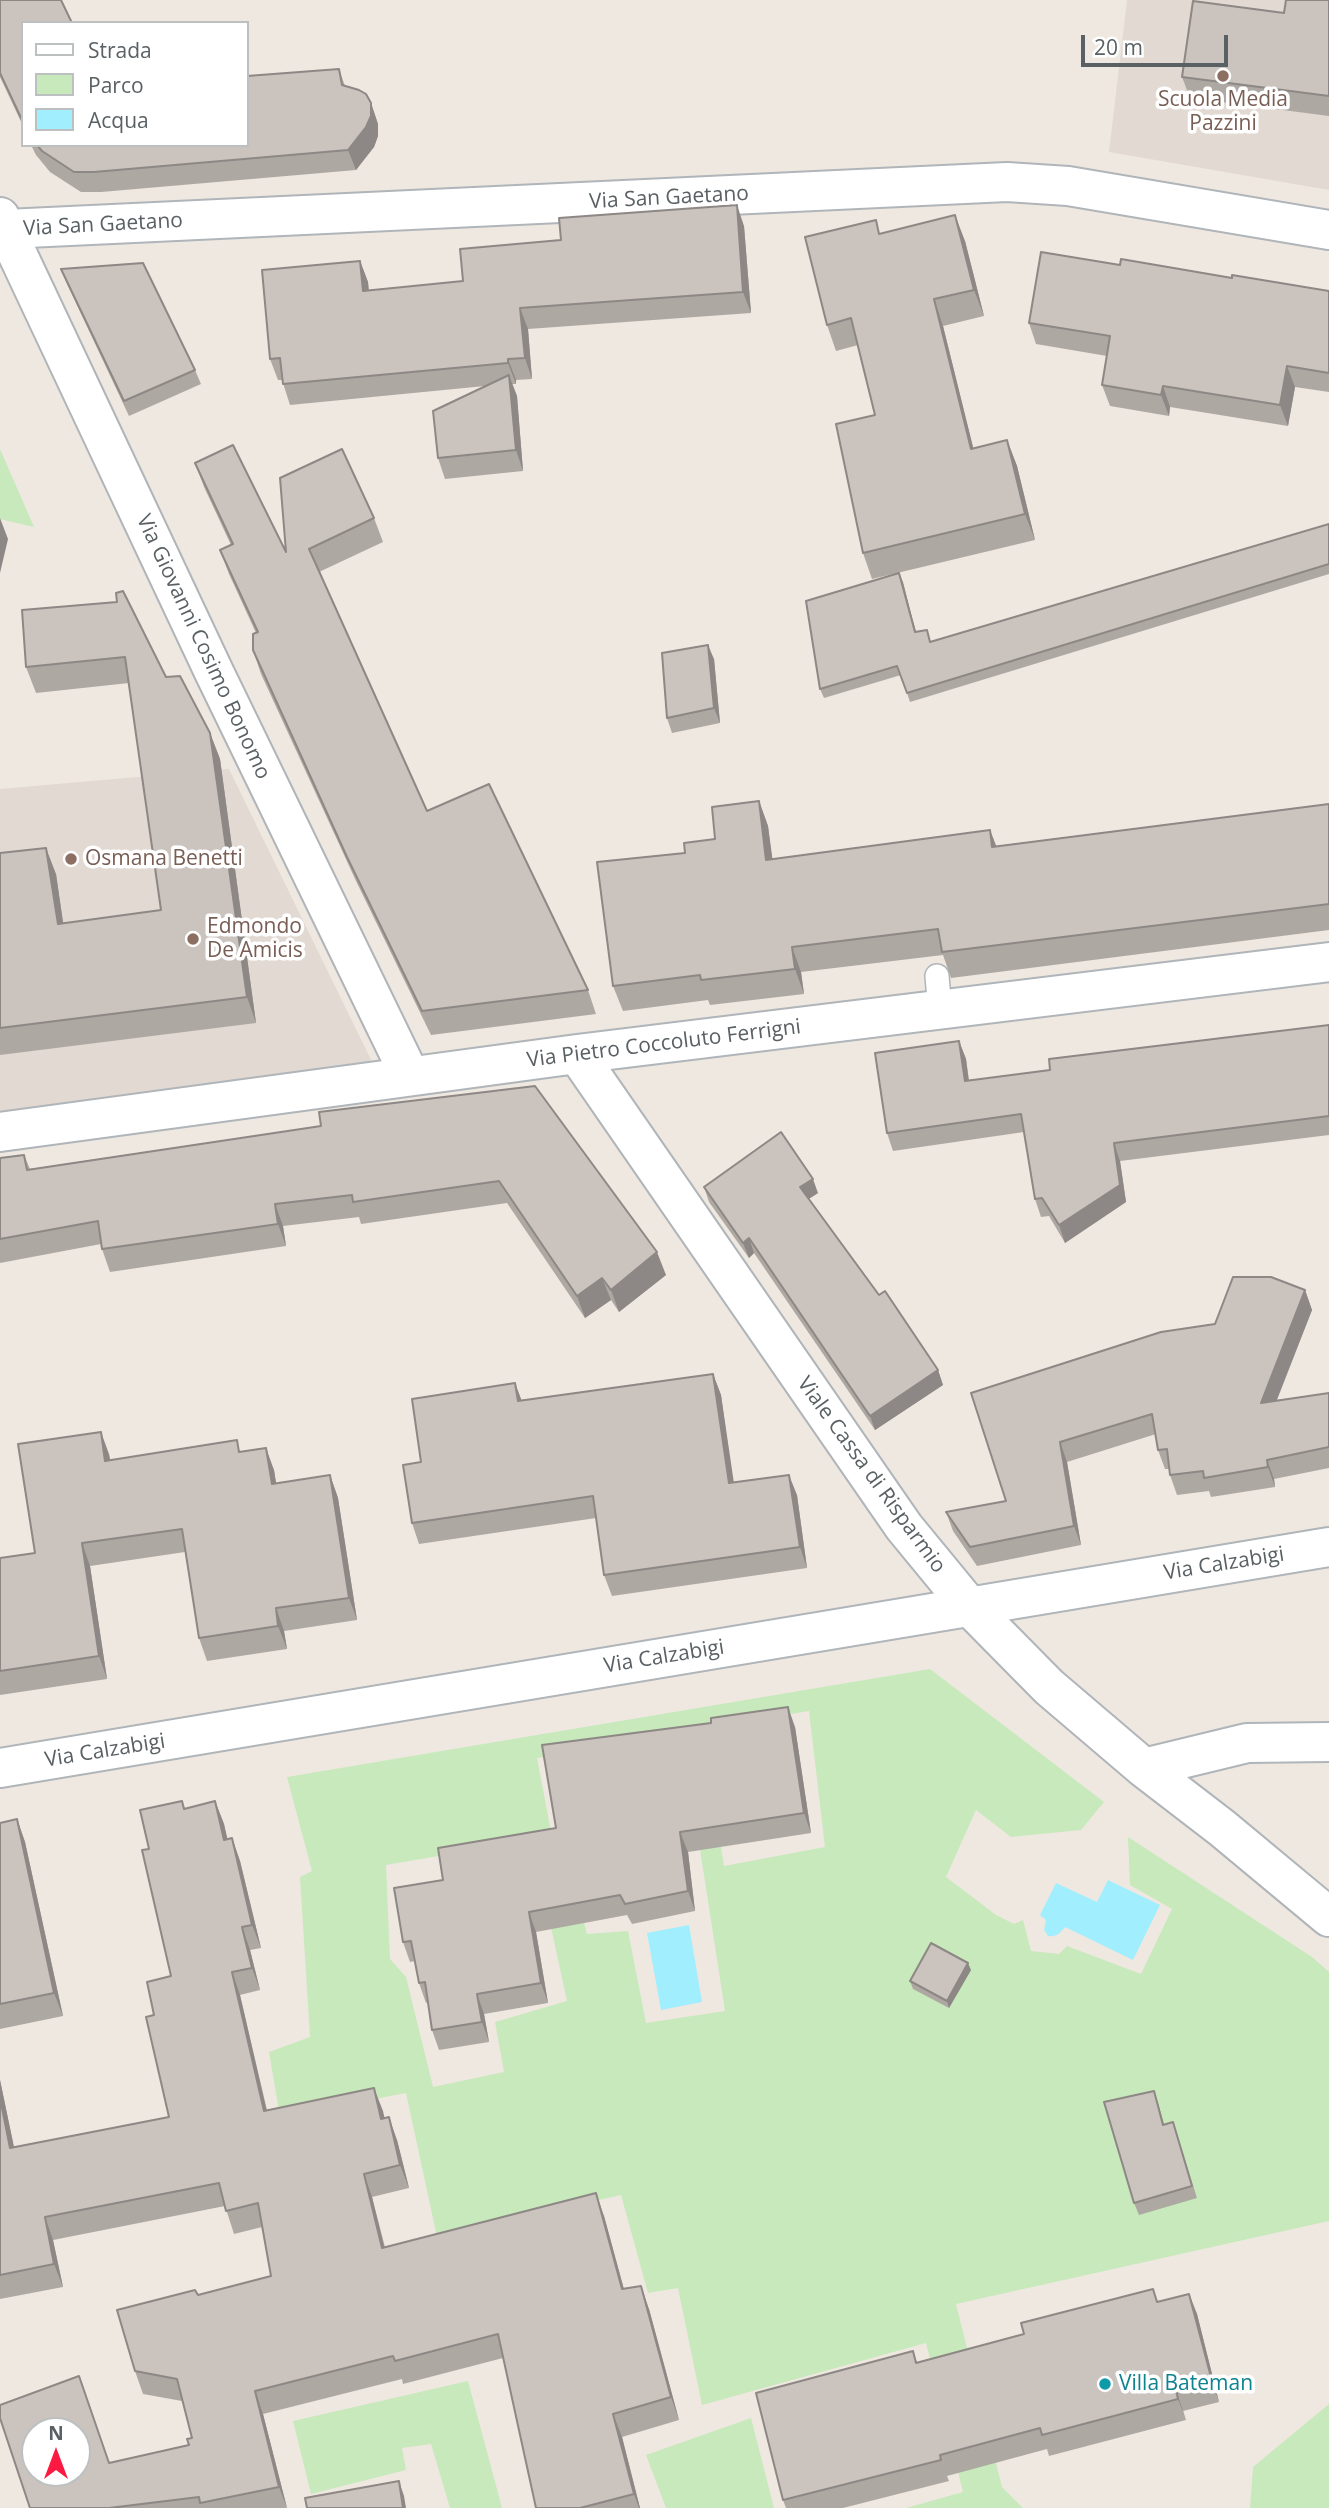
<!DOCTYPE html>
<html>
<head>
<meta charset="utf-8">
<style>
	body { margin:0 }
	#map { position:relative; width:1329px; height:2508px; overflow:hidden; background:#efe8e1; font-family:"Open Sans",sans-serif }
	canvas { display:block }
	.legend { position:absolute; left:21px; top:21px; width:228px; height:126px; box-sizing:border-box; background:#fff; border:2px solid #bdc0c1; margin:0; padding:9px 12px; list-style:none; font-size:21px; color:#5a6164 }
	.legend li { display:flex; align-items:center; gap:14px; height:35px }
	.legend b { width:35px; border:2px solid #bdc0c1 }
	.north { position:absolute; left:21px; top:2417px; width:70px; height:70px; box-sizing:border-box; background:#fff; border:2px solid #bdc0c1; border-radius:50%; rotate:0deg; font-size:19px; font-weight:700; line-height:28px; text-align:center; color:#5a6164 }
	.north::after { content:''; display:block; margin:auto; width:24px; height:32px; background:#fc1a43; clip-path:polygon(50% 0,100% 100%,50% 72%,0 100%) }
	.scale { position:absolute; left:1081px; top:35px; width:147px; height:32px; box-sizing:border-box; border:4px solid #5a6164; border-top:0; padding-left:9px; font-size:21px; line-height:24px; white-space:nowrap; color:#5a6164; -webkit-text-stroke:5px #fff; paint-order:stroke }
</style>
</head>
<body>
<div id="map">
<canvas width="1329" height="2508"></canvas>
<ul class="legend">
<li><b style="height:9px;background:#fff"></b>Strada</li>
<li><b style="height:19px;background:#c7e9bb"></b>Parco</li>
<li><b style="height:19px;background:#a1eeff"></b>Acqua</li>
</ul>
<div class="north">N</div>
<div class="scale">20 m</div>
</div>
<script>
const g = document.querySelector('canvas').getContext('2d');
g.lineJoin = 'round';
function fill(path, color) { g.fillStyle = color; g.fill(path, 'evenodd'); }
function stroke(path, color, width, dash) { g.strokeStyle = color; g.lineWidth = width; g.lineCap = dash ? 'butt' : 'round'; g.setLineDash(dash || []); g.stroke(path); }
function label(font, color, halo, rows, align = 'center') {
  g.font = font + ' "Open Sans",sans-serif'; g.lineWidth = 7; g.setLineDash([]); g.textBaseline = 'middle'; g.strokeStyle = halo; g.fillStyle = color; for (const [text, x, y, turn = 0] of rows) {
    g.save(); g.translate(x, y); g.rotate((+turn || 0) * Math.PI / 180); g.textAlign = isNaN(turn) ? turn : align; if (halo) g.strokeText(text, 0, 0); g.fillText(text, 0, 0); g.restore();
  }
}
fill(new Path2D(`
	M 1127,0 L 1329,0 L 1329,190 L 1109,152 Z
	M 229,769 L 374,1066 L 0,1115 L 0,789 Z`), '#e1d9d2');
fill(new Path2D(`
	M 0,449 L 34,527 L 0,519 Z
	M 930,1669 L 1104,1802 L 1081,1830 L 1011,1837 L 976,1810 L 946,1877 L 996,1915 L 1014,1924 L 1023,1920 L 1031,1951 L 1059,1954 L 1067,1946 L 1141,1974 L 1172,1909 L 1130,1885 L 1128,1837 L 1312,1957 L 1329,1972 L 1329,2221 L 956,2304 L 1002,2487 L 1023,2508 L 906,2508 L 963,2492 L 926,2343 L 702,2405 L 678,2288 L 648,2293 L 621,2195 L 437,2237 L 406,2093 L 280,2117 L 269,2052 L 310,2037 L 300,1877 L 312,1871 L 287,1777 ZM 809,1711 L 825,1847 L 724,1866 L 702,1729 ZM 682,1733 L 725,2011 L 646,2023 L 628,1931 L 587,1934 L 572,1876 L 559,1874 L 537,1758 ZM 532,1840 L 567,2001 L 495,2022 L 504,2072 L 433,2087 L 406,1977 L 390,1959 L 386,1865 Z
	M 468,2381 L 502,2508 L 450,2508 L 431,2444 L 402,2448 L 406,2470 L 311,2494 L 293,2421 Z
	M 1329,2404 L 1329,2508 L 1250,2508 L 1253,2467 Z
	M 751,2418 L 774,2508 L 666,2508 L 646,2455 Z`), '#c7e9bb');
fill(new Path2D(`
	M 1108,1880 L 1160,1905 L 1133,1960 L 1065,1927 C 1059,1934 1057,1937 1048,1936 L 1044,1930 L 1046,1920 L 1040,1915 L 1056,1883 L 1097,1902 Z
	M 689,1925 L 702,2002 L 661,2010 L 647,1933 Z`), '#a1eeff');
const service = new Path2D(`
	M 937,976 L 940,1011`);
const minor = new Path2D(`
	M 0,217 L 214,672 L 410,1076
	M 6,229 L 1007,182 L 1068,186 L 1329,230
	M 577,1054 L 904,1527 L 969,1606 L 1049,1687 L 1144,1768 L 1222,1828 L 1329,1917
	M 0,1132 L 577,1054 L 1329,962
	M 0,1768 L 1329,1547
	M 1144,1768 L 1247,1743 L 1329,1742`);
stroke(service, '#b0b5b9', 26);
stroke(minor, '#b0b5b9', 42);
stroke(service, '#fff', 23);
stroke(minor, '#fff', 38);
fill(new Path2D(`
	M 0,0 L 23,23 L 23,126 L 0,77 Z
	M 1329,0 L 1329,116 L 1190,98 L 1182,77 L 1284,13 Z
	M 339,69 L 345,86 L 371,103 L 378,124 L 378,136 L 374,147 L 356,170 L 101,192 L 81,192 L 50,172 L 36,155 L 31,145 L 247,145 Z
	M 744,226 L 751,313 L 528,329 L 532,379 L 516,380 L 516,384 L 512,384 L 517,396 L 523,471 L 445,479 L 438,458 L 485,386 L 290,405 L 282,380 L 278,380 L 270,359 L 360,261 L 368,282 L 369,290 L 463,281 Z
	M 881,233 L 965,241 L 984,316 L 943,326 L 973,448 L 1007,440 L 1017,466 L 1035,540 L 872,579 L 863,553 L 875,415 L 858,345 L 836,351 L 827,325 Z
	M 1120,265 L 1329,291 L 1329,392 L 1295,387 L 1288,426 L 1170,407 L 1169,416 L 1110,406 L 1102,385 L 1107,356 L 1036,344 L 1029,323 Z
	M 61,269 L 195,370 L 201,384 L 129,416 L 67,284 Z
	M 195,463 L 286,552 L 374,518 L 383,542 L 319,572 L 427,811 L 588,990 L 596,1014 L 431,1035 L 356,881 L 261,674 L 253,650 L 256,633 L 229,574 L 220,550 L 231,545 L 204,487 Z
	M 1329,524 L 1329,574 L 910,702 L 901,675 L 824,698 L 820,689 L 899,573 L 916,631 L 931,642 Z
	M 117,602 L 166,677 L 210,733 L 220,759 L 256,1023 L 0,1055 L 0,853 L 56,874 L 63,923 L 161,910 L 129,683 L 36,693 L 26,667 Z
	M 714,659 L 720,723 L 672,733 L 667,718 Z
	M 759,801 L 768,826 L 772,859 L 990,830 L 996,846 L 1329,804 L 1329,930 L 951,978 L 943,955 L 801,972 L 804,994 L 710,1005 L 708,1000 L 623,1011 L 613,986 L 685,853 L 715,839 Z
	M 1329,1025 L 1329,1135 L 1120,1161 L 1126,1202 L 1065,1243 L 1049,1216 L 1041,1217 L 1035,1199 L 1024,1132 L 893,1151 L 887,1133 L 959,1041 L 966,1059 L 969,1080 L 1050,1070 Z
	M 535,1086 L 666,1275 L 619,1312 L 611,1300 L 585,1318 L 507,1203 L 361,1224 L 359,1217 L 283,1226 L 286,1246 L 110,1272 L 102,1249 L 101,1244 L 0,1263 L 0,1158 L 24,1155 L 30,1169 L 321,1126 Z
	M 704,1187 L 818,1193 L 809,1199 L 879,1295 L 938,1370 L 943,1385 L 875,1430 L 754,1253 L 749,1258 L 709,1202 Z
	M 1305,1290 L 1312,1310 L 1277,1400 L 1329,1393 L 1329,1468 L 1274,1479 L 1275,1487 L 1211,1497 L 1209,1491 L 1177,1495 L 1170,1475 L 1169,1469 L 1165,1469 L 1158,1450 L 1156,1434 L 1067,1462 L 1081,1545 L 977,1566 L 953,1531 L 946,1512 L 1006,1501 L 971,1393 L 1215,1324 Z
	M 713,1374 L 721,1395 L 733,1482 L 797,1495 L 807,1568 L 612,1596 L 604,1575 L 596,1518 L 419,1544 L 412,1523 L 421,1462 L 515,1383 L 521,1400 Z
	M 241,1452 L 274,1470 L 276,1484 L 330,1475 L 338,1498 L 357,1620 L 284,1631 L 287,1649 L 207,1661 L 199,1638 L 185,1552 L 90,1566 L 107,1679 L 0,1695 L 0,1558 L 35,1553 L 109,1454 L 110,1460 Z
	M 795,1727 L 811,1833 L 688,1852 L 695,1911 L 632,1924 L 627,1915 L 536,1932 L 548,2003 L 484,2014 L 489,2042 L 439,2050 L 432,2030 L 428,2002 L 426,2003 L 419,1983 L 415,1961 L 410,1962 L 403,1942 L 443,1880 L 556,1828 Z
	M 182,1801 L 185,1809 L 215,1801 L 224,1824 L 227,1839 L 232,1838 L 240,1861 L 261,1948 L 250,1950 L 260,1990 L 240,1995 L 267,2110 L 374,2088 L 384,2118 L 397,2140 L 409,2188 L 372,2197 L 385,2247 L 604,2216 L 624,2289 L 649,2309 L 679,2420 L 622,2437 L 640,2508 L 536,2508 L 503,2358 L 403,2384 L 402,2379 L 263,2414 L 287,2508 L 30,2508 L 110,2463 L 189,2445 L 192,2438 L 182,2401 L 143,2394 L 135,2371 L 198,2295 L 271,2276 L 262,2227 L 234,2234 L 225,2206 L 53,2240 L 63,2287 L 0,2299 L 0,2080 L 14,2148 L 169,2117 L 154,2015 L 171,1976 L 149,1849 Z
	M 17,1819 L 25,1842 L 63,2016 L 0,2029 L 0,1823 Z
	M 971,1970 L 949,2008 L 913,1989 L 910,1981 Z
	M 1158,2103 L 1164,2124 L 1177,2134 L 1197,2198 L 1139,2215 L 1134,2203 Z
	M 1189,2294 L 1197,2314 L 1219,2402 L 1183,2411 L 1186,2420 L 1049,2456 L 1047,2449 L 947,2476 L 949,2481 L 843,2508 L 786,2508 L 783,2500 L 913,2351 L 917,2362 Z`), '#aea8a3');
fill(new Path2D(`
	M 371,103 L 378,124 L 378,136 L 374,147 L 356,170 L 348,150 Z
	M 737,205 L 744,226 L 751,313 L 743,292 Z
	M 955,215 L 965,241 L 984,316 L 974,290 Z
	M 360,261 L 368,282 L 370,312 L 363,291 Z
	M 934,299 L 943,326 L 980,475 L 971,449 Z
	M 520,308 L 528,329 L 532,379 L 525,358 Z
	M 508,359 L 516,380 L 516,384 L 508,363 Z
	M 1287,366 L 1295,387 L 1288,426 L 1280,405 Z
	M 509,375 L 517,396 L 523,471 L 516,450 Z
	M 1163,386 L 1170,407 L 1169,416 L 1161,395 Z
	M 1007,440 L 1017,466 L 1035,540 L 1025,514 Z
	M 0,518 L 8,539 L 0,573 Z
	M 899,573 L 903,582 L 918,641 L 915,632 Z
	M 708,645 L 714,659 L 720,723 L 714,708 Z
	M 210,733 L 220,759 L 256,1023 L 247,997 Z
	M 759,801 L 768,826 L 776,885 L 766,860 Z
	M 990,830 L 1000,856 L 992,847 Z
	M 46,848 L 56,874 L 67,949 L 58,924 Z
	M 792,947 L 801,972 L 804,994 L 795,969 Z
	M 959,1041 L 966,1059 L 971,1099 L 965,1081 Z
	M 1114,1143 L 1120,1161 L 1126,1202 L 1065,1243 L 1059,1225 Z
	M 813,1179 L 818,1193 L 805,1201 L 800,1187 Z
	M 275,1204 L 283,1226 L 286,1246 L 278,1224 Z
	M 749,1238 L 754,1253 L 749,1258 L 743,1243 Z
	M 657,1252 L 666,1275 L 619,1312 L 611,1290 Z
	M 602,1278 L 611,1300 L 585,1318 L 577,1296 Z
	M 1305,1290 L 1312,1310 L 1268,1422 L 1261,1403 Z
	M 938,1370 L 943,1385 L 875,1430 L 870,1416 Z
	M 713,1374 L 721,1395 L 737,1504 L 729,1483 Z
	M 515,1383 L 523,1404 L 518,1401 Z
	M 101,1432 L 109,1454 L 114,1484 L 105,1461 Z
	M 1060,1442 L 1067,1462 L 1081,1545 L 1074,1526 Z
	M 266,1448 L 274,1470 L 280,1507 L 272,1484 Z
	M 1267,1460 L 1274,1479 L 1275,1487 L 1268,1467 Z
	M 330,1475 L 338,1498 L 357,1620 L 349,1598 Z
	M 789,1475 L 797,1495 L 807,1568 L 800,1547 Z
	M 82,1543 L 90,1566 L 107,1679 L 99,1656 Z
	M 276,1608 L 284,1631 L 287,1649 L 278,1626 Z
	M 788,1707 L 795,1727 L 811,1833 L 804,1813 Z
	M 215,1801 L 224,1824 L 233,1863 L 224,1840 Z
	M 17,1819 L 25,1842 L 63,2016 L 54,1993 Z
	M 680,1832 L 688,1852 L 695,1911 L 688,1891 Z
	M 232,1838 L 240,1861 L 261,1948 L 252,1925 Z
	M 529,1912 L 536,1932 L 548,2003 L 541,1983 Z
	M 242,1927 L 250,1950 L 260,1990 L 252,1968 Z
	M 968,1963 L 971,1970 L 949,2008 L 947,2001 Z
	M 232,1972 L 240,1995 L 272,2134 L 264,2111 Z
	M 477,1994 L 484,2014 L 489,2042 L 482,2022 Z
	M 0,2080 L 19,2171 L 10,2148 L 0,2098 Z
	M 374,2088 L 383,2111 L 390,2142 L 381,2119 Z
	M 1154,2091 L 1158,2103 L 1167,2137 L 1163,2125 Z
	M 389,2117 L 397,2140 L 409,2188 L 400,2165 Z
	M 364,2174 L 372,2197 L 390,2271 L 382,2248 Z
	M 596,2193 L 604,2216 L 630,2312 L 622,2289 Z
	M 45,2217 L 53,2240 L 63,2287 L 54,2264 Z
	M 641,2286 L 649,2309 L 679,2420 L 671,2397 Z
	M 1189,2294 L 1197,2314 L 1219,2402 L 1212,2381 Z
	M 1176,2390 L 1186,2420 L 1178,2399 Z
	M 255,2391 L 263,2414 L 287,2508 L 279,2487 Z
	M 613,2414 L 622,2437 L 640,2508 L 639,2508 L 634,2494 Z
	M 399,2481 L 404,2496 L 406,2508 L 403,2508 Z`), '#8d8885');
const building = new Path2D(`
	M 0,0 L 61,0 L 72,23 L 23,23 L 23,122 L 0,73 Z
	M 1286,0 L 1329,0 L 1329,96 L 1182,77 L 1193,1 L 1284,13 Z
	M 339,69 L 342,85 L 359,90 L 366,94 L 371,103 L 371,116 L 366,127 L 348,150 L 94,172 L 74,172 L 42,151 L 37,145 L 247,145 L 247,76 Z
	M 737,205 L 743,292 L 520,308 L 525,358 L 508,359 L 508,363 L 283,384 L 280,358 L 270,359 L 262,270 L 360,261 L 363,291 L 463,281 L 460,249 L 561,240 L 559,218 Z
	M 955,215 L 974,290 L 934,299 L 971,449 L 1007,440 L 1025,514 L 863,553 L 836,424 L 875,415 L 851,318 L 827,325 L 805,237 L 876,220 L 879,234 Z
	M 1041,252 L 1120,265 L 1121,259 L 1232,278 L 1232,275 L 1329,291 L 1329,373 L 1287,366 L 1280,405 L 1163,386 L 1161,395 L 1102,385 L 1110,336 L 1029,323 Z
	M 143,263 L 195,370 L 124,401 L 61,269 Z
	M 509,375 L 516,450 L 438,458 L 433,411 Z
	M 233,445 L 286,552 L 280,478 L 342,449 L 374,518 L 309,549 L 427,811 L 489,784 L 588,990 L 422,1011 L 347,857 L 253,650 L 253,634 L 258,632 L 220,550 L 233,544 L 195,463 Z
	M 1329,524 L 1329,564 L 907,693 L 897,666 L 820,689 L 806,601 L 899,573 L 915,632 L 927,630 L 930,642 Z
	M 123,591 L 166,677 L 180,676 L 210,733 L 247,997 L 0,1028 L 0,853 L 46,848 L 58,924 L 161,910 L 125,657 L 26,667 L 22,610 L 117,602 L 116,593 Z
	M 708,645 L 714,708 L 667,718 L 662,653 Z
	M 759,801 L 766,860 L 990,830 L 992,847 L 1329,804 L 1329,904 L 942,952 L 938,929 L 792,947 L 795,969 L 701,980 L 700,975 L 613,986 L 597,862 L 685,853 L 684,843 L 715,839 L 712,807 Z
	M 1329,1025 L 1329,1116 L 1114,1143 L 1120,1185 L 1059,1225 L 1042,1198 L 1035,1199 L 1021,1114 L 887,1133 L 875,1053 L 959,1041 L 965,1081 L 1050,1070 L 1049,1059 Z
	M 535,1086 L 657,1252 L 611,1290 L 602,1278 L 577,1296 L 499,1181 L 353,1202 L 352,1195 L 275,1204 L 278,1224 L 102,1249 L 98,1221 L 0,1239 L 0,1158 L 24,1155 L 27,1170 L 321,1126 L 319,1112 Z
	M 781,1132 L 813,1179 L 800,1187 L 879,1295 L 885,1291 L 938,1370 L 870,1416 L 749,1238 L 743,1243 L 704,1187 Z
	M 1233,1277 L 1271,1277 L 1305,1290 L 1261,1403 L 1329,1393 L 1329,1447 L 1267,1460 L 1268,1467 L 1204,1478 L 1203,1471 L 1170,1475 L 1167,1449 L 1158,1450 L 1152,1414 L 1060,1442 L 1074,1526 L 970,1547 L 946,1512 L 1006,1501 L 971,1393 L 1161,1332 L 1215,1324 Z
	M 713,1374 L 729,1483 L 789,1475 L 800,1547 L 604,1575 L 593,1496 L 412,1523 L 403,1465 L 421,1462 L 412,1399 L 515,1383 L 518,1401 Z
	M 101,1432 L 105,1461 L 237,1440 L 239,1452 L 266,1448 L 272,1484 L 330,1475 L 349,1598 L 276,1608 L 278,1626 L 199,1638 L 182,1529 L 82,1543 L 99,1656 L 0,1671 L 0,1558 L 35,1553 L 18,1444 Z
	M 788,1707 L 804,1813 L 680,1832 L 688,1891 L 625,1904 L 620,1895 L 529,1912 L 541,1983 L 477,1994 L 482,2022 L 432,2030 L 425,1982 L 419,1983 L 411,1941 L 403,1942 L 394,1888 L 443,1880 L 438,1848 L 556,1828 L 542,1745 L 711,1723 L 711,1718 Z
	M 182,1801 L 184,1809 L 215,1801 L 224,1840 L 232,1838 L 252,1925 L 242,1927 L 252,1968 L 232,1972 L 264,2111 L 374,2088 L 381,2119 L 389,2117 L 400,2165 L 364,2174 L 382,2248 L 596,2193 L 622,2289 L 641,2286 L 671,2397 L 613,2414 L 634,2494 L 580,2508 L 536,2508 L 498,2334 L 395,2361 L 393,2356 L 255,2391 L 279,2487 L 200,2503 L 199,2497 L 109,2508 L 30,2508 L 0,2418 L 0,2405 L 79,2376 L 109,2463 L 189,2445 L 187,2439 L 192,2438 L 177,2379 L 135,2371 L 117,2310 L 195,2290 L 198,2295 L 271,2276 L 258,2203 L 226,2211 L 219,2183 L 45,2217 L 54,2264 L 0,2275 L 0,2098 L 10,2148 L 169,2117 L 146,2017 L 154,2015 L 147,1982 L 171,1976 L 142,1850 L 149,1849 L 140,1810 ZM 35,2431 L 77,2431 L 77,2473 L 35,2473 Z
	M 17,1819 L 54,1993 L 0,2004 L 0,1823 Z
	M 931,1943 L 968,1963 L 947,2001 L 910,1981 Z
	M 1154,2091 L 1163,2125 L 1173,2122 L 1192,2186 L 1134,2203 L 1104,2102 Z
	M 1153,2289 L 1157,2302 L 1189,2294 L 1212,2381 L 1176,2390 L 1178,2399 L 1042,2435 L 1040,2428 L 940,2455 L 941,2460 L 783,2500 L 756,2393 L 913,2351 L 916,2363 L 1024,2334 L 1021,2323 Z
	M 399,2481 L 403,2508 L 307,2508 L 305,2498 Z`);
fill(building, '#cac3be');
stroke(building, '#8d8885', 2);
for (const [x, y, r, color] of [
	[1223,76,7,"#8d6e63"],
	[71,859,7,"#8d6e63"],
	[193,939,7,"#8d6e63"],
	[1105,2384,7,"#0f9aa8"]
]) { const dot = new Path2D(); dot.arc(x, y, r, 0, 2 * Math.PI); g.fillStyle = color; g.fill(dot); stroke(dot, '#fff', 2.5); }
label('21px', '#785e54', '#fff', [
	["Scuola Media",1223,100,"center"],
	["Pazzini",1223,124,"center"],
	["Osmana Benetti",85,859],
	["Edmondo",207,927],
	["De Amicis",207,951]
], 'left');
label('21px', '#5a6164', '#fff', [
	["Via San Gaetano",669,198,-3],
	["Via San Gaetano",103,225,-3],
	["Via Giovanni Cosimo Bonomo",203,647,65],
	["Via Pietro Coccoluto Ferrigni",664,1044,-7],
	["Viale Cassa di Risparmio",871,1475,54],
	["Via Calzabigi",1224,1564,-9],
	["Via Calzabigi",664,1657,-9],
	["Via Calzabigi",105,1751,-9]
]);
label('21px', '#0d838f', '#fff', [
	["Villa Bateman",1119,2384]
], 'left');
</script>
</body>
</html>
